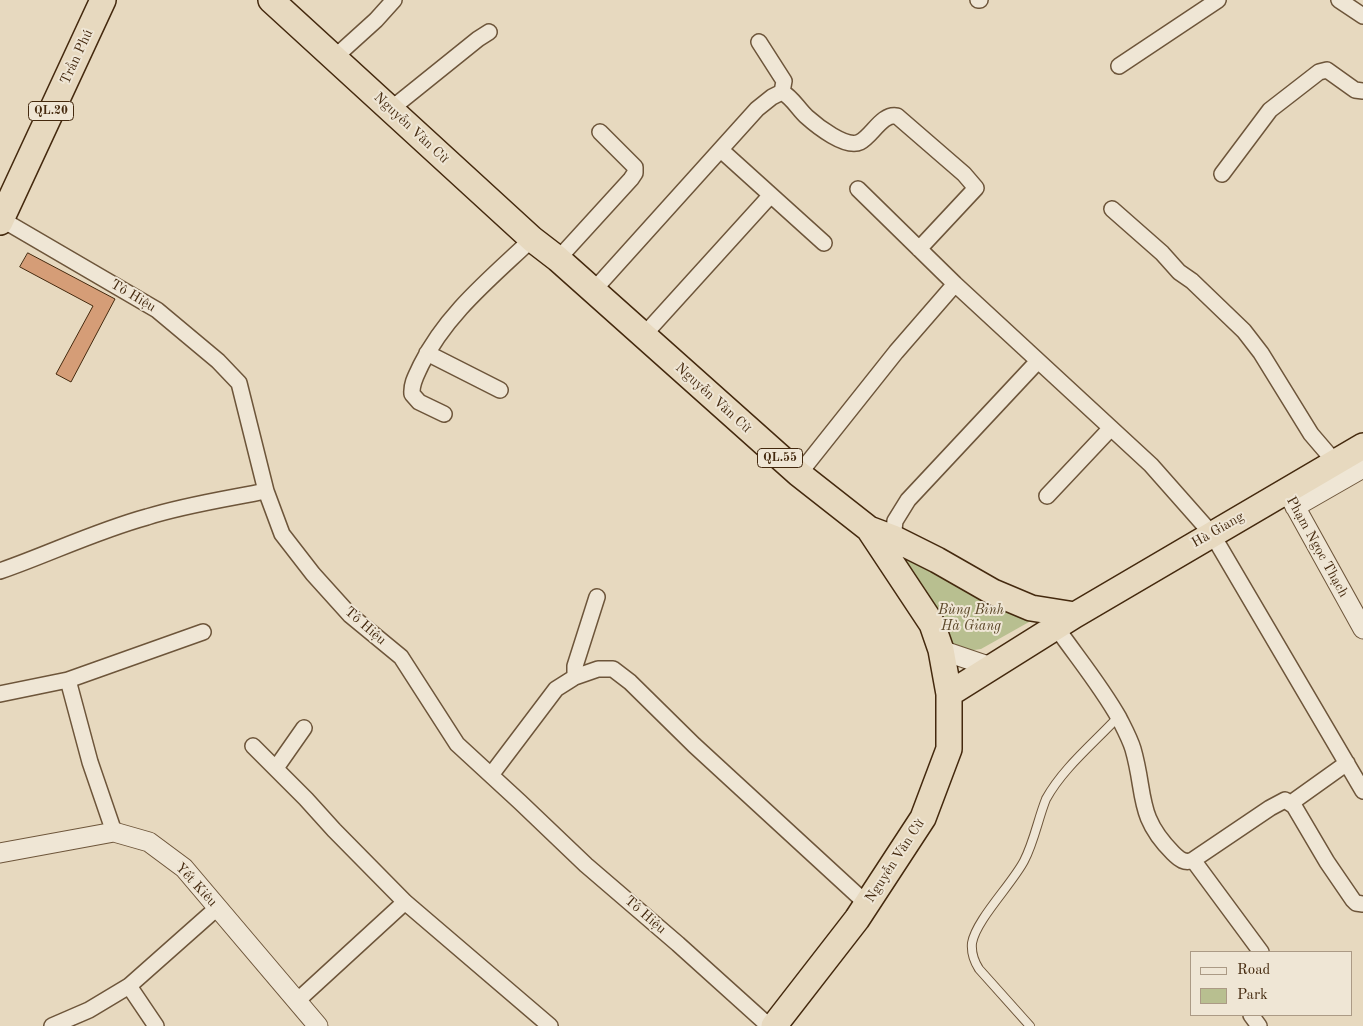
<!DOCTYPE html>
<html>
<head>
<meta charset="utf-8">
<style>
	body { margin:0 }
	#map { position:relative; width:1363px; height:1026px; overflow:hidden; background:#e7d9bf; font-family:"Old Standard TT",serif }
	canvas { display:block }
	.legend { position:absolute; left:1190px; top:951px; width:162px; height:65px; box-sizing:border-box; background:#efe6d5; border:1px solid #ab9a85; margin:0; padding:6px 9px; list-style:none; font-size:15px; color:#44290e }
	.legend li { display:flex; align-items:center; gap:10px; height:25px }
	.legend b { width:25px; border:1px solid #ab9a85 }
</style>
</head>
<body>
<div id="map">
<canvas width="1363" height="1026"></canvas>
<ul class="legend">
<li><b style="height:6px;background:#efe6d5"></b>Road</li>
<li><b style="height:14px;background:#b8bf90"></b>Park</li>
</ul>
</div>
<script>
const g = document.querySelector('canvas').getContext('2d');
g.lineJoin = 'round';
function fill(path, color) { g.fillStyle = color; g.fill(path, 'evenodd'); }
function stroke(path, color, width, dash) { g.strokeStyle = color; g.lineWidth = width; g.lineCap = dash ? 'butt' : 'round'; g.setLineDash(dash || []); g.stroke(path); }
function label(font, color, halo, rows, align = 'center') {
  g.font = font + ' "Old Standard TT",serif'; g.lineWidth = 4; g.setLineDash([]); g.textBaseline = 'middle'; g.strokeStyle = halo; g.fillStyle = color; for (const [text, x, y, turn = 0] of rows) {
    g.save(); g.translate(x, y); g.rotate((+turn || 0) * Math.PI / 180); g.textAlign = isNaN(turn) ? turn : align; if (halo) g.strokeText(text, 0, 0); g.fillText(text, 0, 0); g.restore();
  }
}
fill(new Path2D(`
	M 897,553 L 1030,619 L 1029,622 L 981,649 L 967,651 L 953,648 Z`), '#b8bf90');
const building = new Path2D(`
	M 28,253 L 115,299 L 71,382 L 56,374 L 93,306 L 20,267 Z`);
fill(building, '#d59d77');
stroke(building, '#44290e', 1);
const service = new Path2D(`
	M 1030,1026 L 979,969 C 974,961 971,953 972,943 C 976,920 1012,884 1024,861 C 1034,842 1038,819 1046,799 C 1063,768 1094,743 1118,717`);
const minor = new Path2D(`
	M 978,0 L 980,0
	M 1339,0 L 1363,16
	M 759,42 L 784,81 L 782,92
	M 334,58 L 376,20 L 394,0
	M 1119,66 L 1218,0
	M 782,92 C 793,98 798,109 807,117 C 817,126 846,149 860,142 C 872,136 882,113 897,116 L 964,174 L 976,188 L 919,249
	M 391,109 L 478,39 L 489,32
	M 721,150 L 824,243
	M 1222,174 L 1270,110 L 1319,72 L 1327,70 L 1355,90 L 1363,91
	M 858,189 L 955,284 L 1151,465 L 1212,534 L 1363,791
	M 1112,209 L 1162,253 L 1179,272 L 1192,281 L 1244,331 L 1261,353 L 1311,434 L 1335,462
	M 1,219 L 157,310 L 218,361 L 239,383 L 266,491 L 282,534 L 313,574 L 350,615 L 401,657 L 457,744 L 520,802 L 586,865 L 678,944 L 769,1026
	M 558,259 L 631,179 L 635,173 L 635,167 L 600,132
	M 593,291 L 757,109 L 772,97 L 782,92
	M 643,336 L 770,196
	M 427,353 L 500,390
	M 444,414 L 419,402 L 412,394 C 411,383 417,374 421,365 C 446,314 491,278 532,239
	M 799,474 L 896,352 L 955,284
	M 1047,496 L 1111,428
	M 893,538 L 895,521 L 908,500 L 1038,361
	M 0,571 C 49,554 96,531 147,517 C 185,505 226,499 266,491
	M 1056,627 C 1077,657 1101,686 1119,718 C 1124,728 1130,739 1133,749 C 1146,794 1136,816 1173,853 C 1179,859 1185,864 1193,860 L 1270,808 L 1285,800 L 1294,806 L 1327,862 L 1353,900 L 1356,903 L 1363,904
	M 575,677 L 575,666 L 597,597
	M 68,680 L 90,762 L 114,832
	M 0,694 L 68,680 L 203,632
	M 253,746 L 306,799 L 334,830 L 405,902 L 550,1026
	M 276,768 L 304,728
	M 491,775 L 556,689 L 575,677 L 598,669 L 613,669 L 630,682 L 694,745 L 867,904
	M 1291,803 L 1347,763
	M 1193,860 L 1261,952
	M 129,986 L 156,1026
	M 297,1001 L 405,902
	M 1251,1015 L 1259,1026
	M 52,1026 L 89,1010 L 129,986 L 217,908`);
const tertiary = new Path2D(`
	M 1286,490 L 1363,629
	M 1295,507 L 1363,468
	M 941,650 L 991,667
	M 0,853 L 114,832 L 149,842 L 184,868 L 318,1026`);
const trunk = new Path2D(`
	M 271,0 L 532,239 L 558,259 L 799,474 L 869,529 L 932,624 L 941,650 L 949,694 L 949,749 L 923,818 L 857,919 L 774,1026
	M 0,222 L 103,0
	M 869,529 L 893,538 L 937,560 L 993,592 L 1031,608 L 1075,615
	M 949,694 L 1075,615 L 1363,446`);
stroke(service, '#6d553a', 10);
stroke(minor, '#6d553a', 18);
stroke(tertiary, '#6d553a', 21);
stroke(trunk, '#44290e', 28);
stroke(service, '#efe6d5', 8);
stroke(minor, '#efe6d5', 15);
stroke(tertiary, '#efe6d5', 19);
stroke(trunk, '#e7d9bf', 25);
for (const [x, y, w] of [
	[51,111,45],
	[780,458,45]
]) { const box = new Path2D(); box.roundRect(x - w / 2, y - 9.5, w, 19, 4); g.fillStyle = '#efe6d5'; g.fill(box); stroke(box, '#44290e', 1); }
label('bold 12px', '#44290e', null, [
	["QL.20",51,111],
	["QL.55",780,458]
]);
label('14px', '#44290e', '#efe6d5', [
	["Trần Phú",77,57,-65],
	["Nguyễn Văn Cừ",411,128,43],
	["Tô Hiệu",133,296,31],
	["Nguyễn Văn Cừ",713,398,42],
	["Hà Giang",1218,530,-30],
	["Phạm Ngọc Thạch",1317,547,61],
	["Tô Hiệu",365,626,41],
	["Nguyễn Văn Cừ",895,861,-57],
	["Yết Kiêu",196,885,47],
	["Tô Hiệu",645,915,41]
]);
label('italic 14px', '#5b4728', '#efe6d5', [
	["Bùng Binh",971,610],
	["Hà Giang",971,626]
]);
</script>
</body>
</html>
